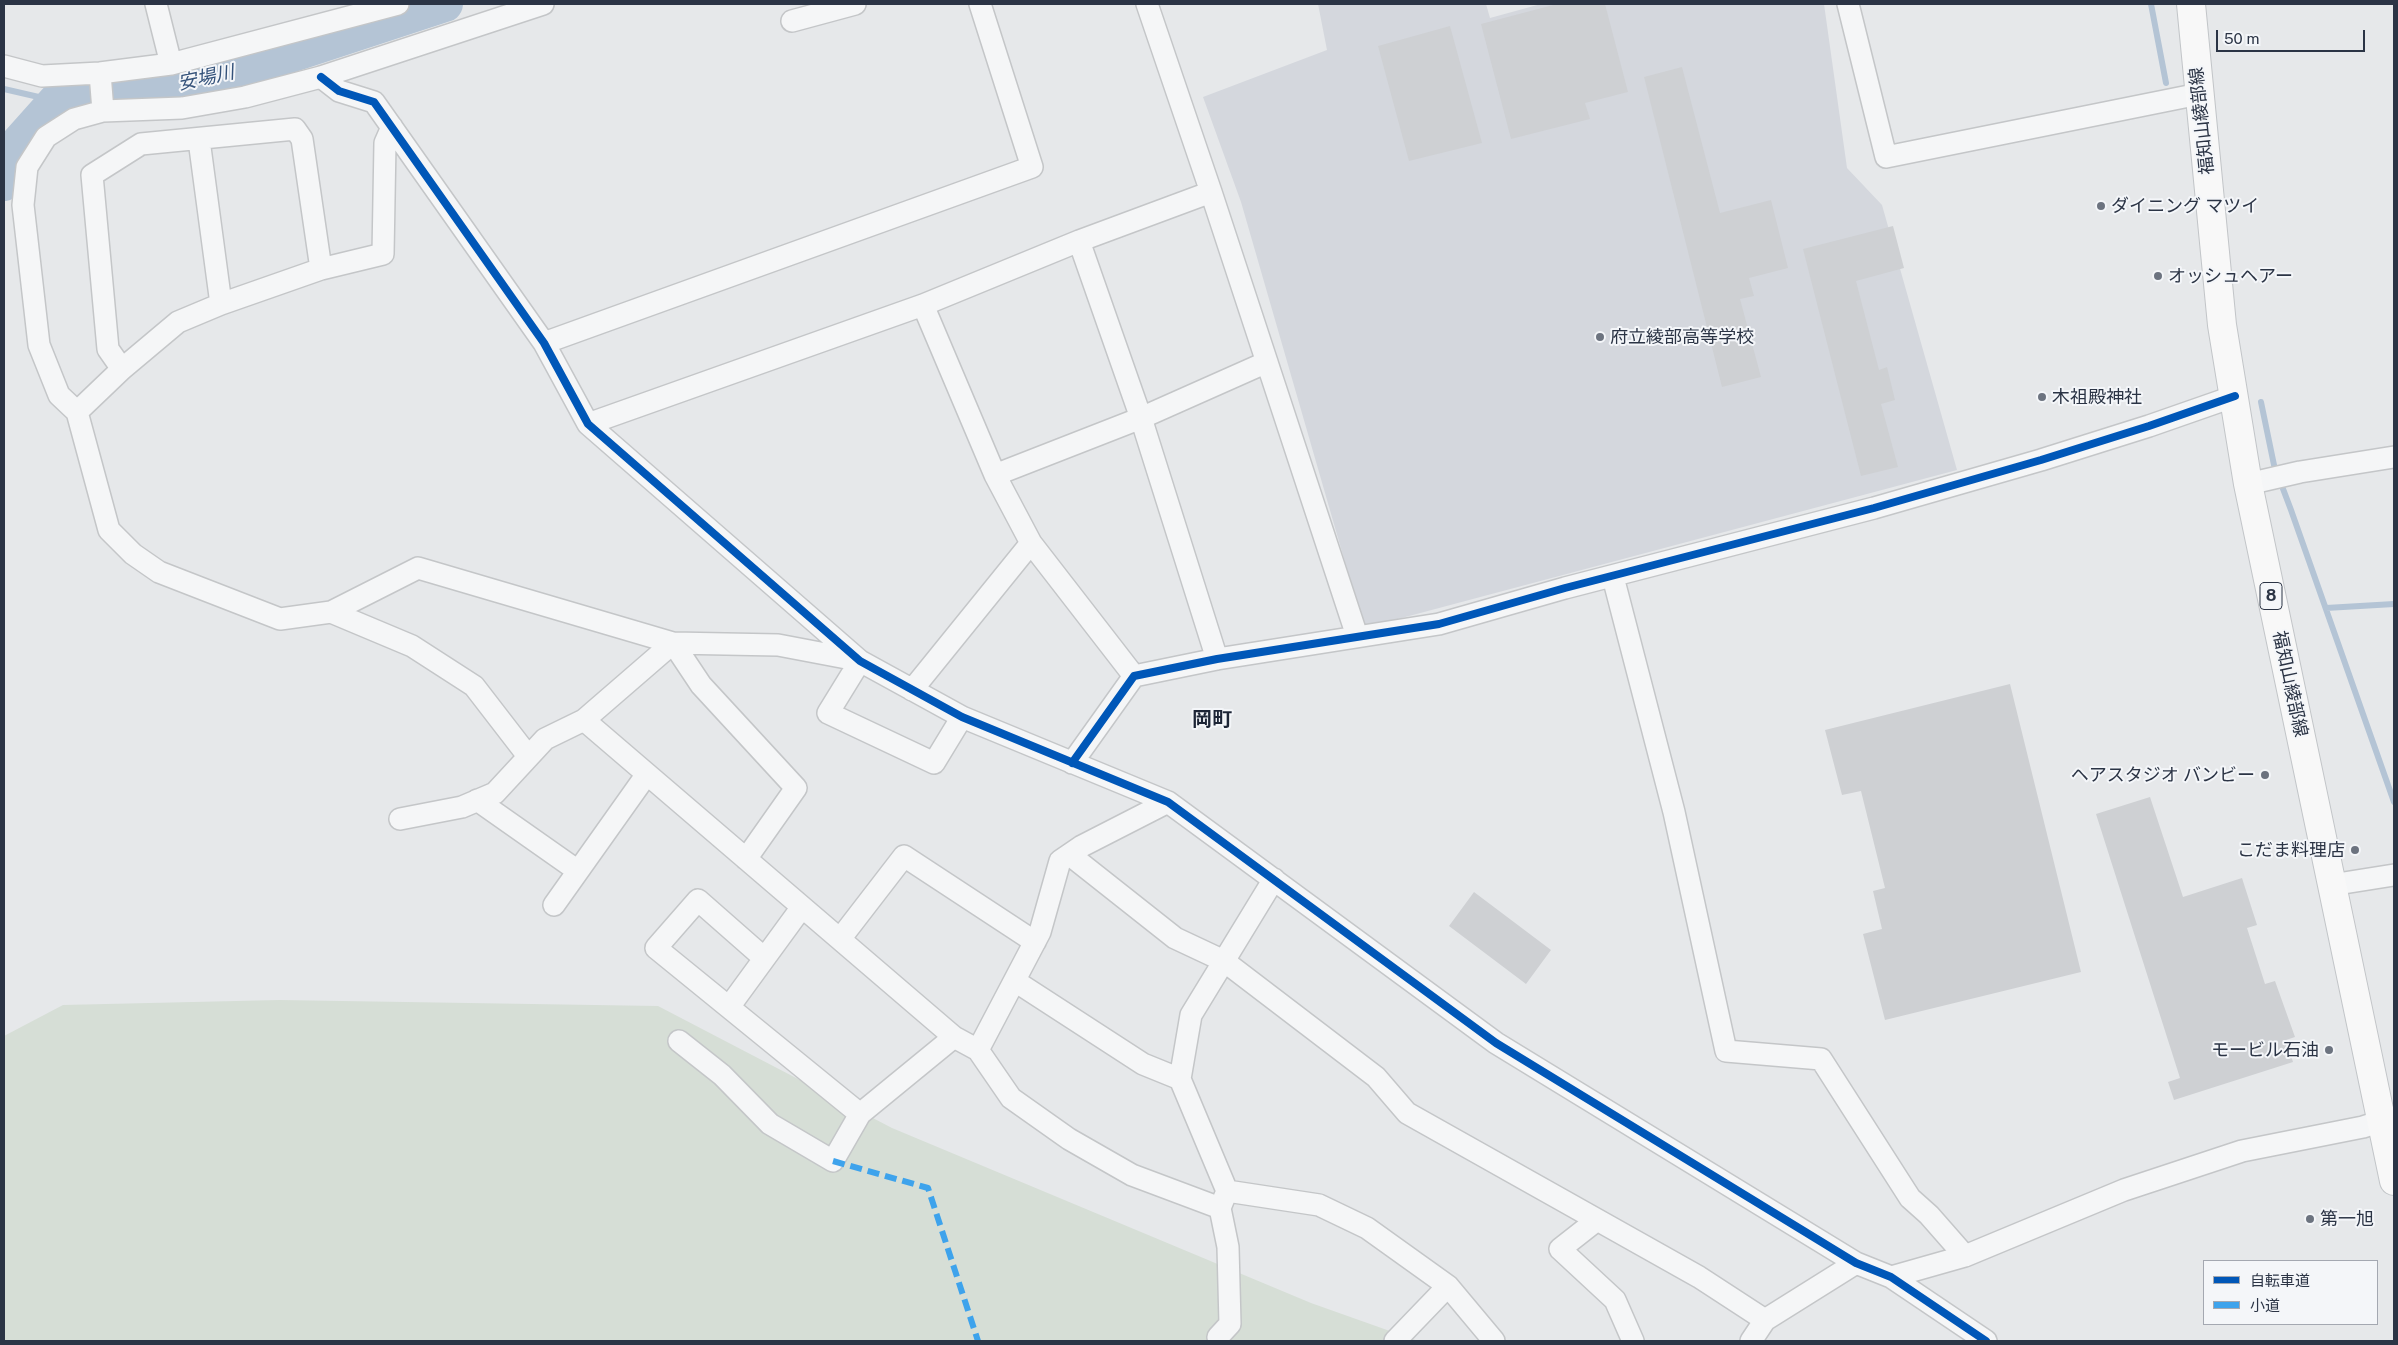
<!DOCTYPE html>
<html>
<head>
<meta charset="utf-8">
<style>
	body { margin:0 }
	#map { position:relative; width:2398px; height:1345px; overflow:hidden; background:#e6e8ea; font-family:"Public Sans","Noto Sans JP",sans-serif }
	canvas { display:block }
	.frame { position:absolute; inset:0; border:5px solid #2b3445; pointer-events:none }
	.legend { position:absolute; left:2203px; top:1260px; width:175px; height:65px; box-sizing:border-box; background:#f4f6f9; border:1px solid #a4a8b1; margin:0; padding:6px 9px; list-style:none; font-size:15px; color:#2b3445 }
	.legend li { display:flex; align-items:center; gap:10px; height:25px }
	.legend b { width:25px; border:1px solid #a4a8b1 }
	.scale { position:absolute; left:2216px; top:30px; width:149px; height:22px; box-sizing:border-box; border:2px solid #2b3445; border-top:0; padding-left:6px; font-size:15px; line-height:18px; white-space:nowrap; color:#2b3445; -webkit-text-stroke:4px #f4f6f9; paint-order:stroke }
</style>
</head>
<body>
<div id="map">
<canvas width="2398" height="1345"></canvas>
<div class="frame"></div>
<ul class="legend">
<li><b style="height:6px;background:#0057b8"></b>自転車道</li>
<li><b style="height:6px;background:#3ea3ec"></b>小道</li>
</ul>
<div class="scale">50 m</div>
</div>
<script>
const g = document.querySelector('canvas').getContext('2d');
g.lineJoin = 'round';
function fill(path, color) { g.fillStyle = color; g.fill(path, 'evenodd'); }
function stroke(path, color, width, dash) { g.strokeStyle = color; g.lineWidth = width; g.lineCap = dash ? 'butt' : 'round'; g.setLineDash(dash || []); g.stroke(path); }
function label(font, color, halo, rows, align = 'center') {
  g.font = font + ' "Public Sans","Noto Sans JP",sans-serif'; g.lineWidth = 4; g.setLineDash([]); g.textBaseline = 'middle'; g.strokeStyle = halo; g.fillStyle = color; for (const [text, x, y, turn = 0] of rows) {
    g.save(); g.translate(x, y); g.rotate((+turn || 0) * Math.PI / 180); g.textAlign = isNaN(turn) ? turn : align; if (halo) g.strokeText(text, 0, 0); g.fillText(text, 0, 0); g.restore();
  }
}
fill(new Path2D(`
	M 1318,4 L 1486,4 L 1490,18 L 1541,4 L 1824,4 L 1847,168 L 1882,205 L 1957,470 L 1364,628 L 1241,202 L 1203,97 L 1327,50 Z`), '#d4d7dd');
fill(new Path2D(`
	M 279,1000 L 658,1006 L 892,1128 L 1311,1303 L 1418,1341 L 4,1341 L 4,1036 L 63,1005 Z`), '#d6ded6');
stroke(new Path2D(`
	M 2151,4 L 2166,83
	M 4,89 L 56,101
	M 2261,402 L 2274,465 L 2291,510 L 2394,802
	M 2326,608 L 2394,604`), '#b4c4d5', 6);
stroke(new Path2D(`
	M 4,183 L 14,148 L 56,101 L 214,80 L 445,4`), '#b4c4d5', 36);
fill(new Path2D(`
	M 1557,4 L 1605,4 L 1628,92 L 1585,103 L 1590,119 L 1511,139 L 1481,24 Z
	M 1450,26 L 1482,143 L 1409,161 L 1378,46 Z
	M 1682,67 L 1720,213 L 1771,200 L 1788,268 L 1749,278 L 1754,296 L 1740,299 L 1761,377 L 1722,387 L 1644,77 Z
	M 1893,226 L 1904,268 L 1856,281 L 1879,370 L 1887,367 L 1895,400 L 1881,404 L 1898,467 L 1861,476 L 1803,249 Z
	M 2010,684 L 2081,972 L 1885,1020 L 1863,934 L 1882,929 L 1873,891 L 1885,888 L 1861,791 L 1842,795 L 1825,730 Z
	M 2150,797 L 2183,897 L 2242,878 L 2257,925 L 2247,928 L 2265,984 L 2275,981 L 2295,1037 L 2286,1040 L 2293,1062 L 2174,1100 L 2168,1082 L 2180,1078 L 2096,814 Z
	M 1474,892 L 1551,950 L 1526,984 L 1449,926 Z`), '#ced0d3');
const minor = new Path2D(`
	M 156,4 L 171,64
	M 543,4 L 321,77 L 245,97 L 182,108 L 103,111 L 74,119 L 46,137 L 27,167 L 23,205 L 39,345 L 59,395 L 77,412 L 109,530 L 133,554 L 159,572 L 280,619 L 331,612 L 418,568 L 673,643 L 778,645 L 857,660
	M 1147,4 L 1211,192 L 1357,636
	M 1848,4 L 1886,157 L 2199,94
	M 792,21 L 855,4
	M 4,66 L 42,76 L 100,73 L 171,64 L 398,4
	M 100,73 L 103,111
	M 321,77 L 339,91 L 374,102 L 544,343 L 588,424 L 860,661 L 962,717 L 1168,802 L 1496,1043 L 1856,1263 L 1891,1277 L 1986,1341
	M 199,140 L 221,304
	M 1079,241 L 1141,418 L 1217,659
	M 923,305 L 995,475 L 1031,543 L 1134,676
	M 544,343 L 1032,167 L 980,4
	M 122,369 L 108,349 L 92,175 L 141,144 L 295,129 L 302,139 L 321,269
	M 77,412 L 122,369 L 178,322 L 221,304 L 321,269 L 383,254 L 385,143 L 392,127
	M 588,424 L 923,305 L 1079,241 L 1211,192
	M 995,475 L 1141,418 L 1267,362
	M 2248,484 L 2300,472 L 2394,457
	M 1613,577 L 1674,812 L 1726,1051 L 1821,1059 L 1910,1198 L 1929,1215 L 1965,1256
	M 331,612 L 412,646 L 474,686 L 528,756
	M 673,643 L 701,685 L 796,788 L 746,859
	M 860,661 L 828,713 L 934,763 L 962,717
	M 912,690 L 1031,543
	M 584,720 L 954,1037 L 978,1050 L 1011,1098 L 1069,1139 L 1132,1175 L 1220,1208 L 1227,1191 L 1180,1079 L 1191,1015 L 1274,879
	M 1072,763 L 1134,676 L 1217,659 L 1439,624 L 1565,588 L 1874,508 L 2041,460 L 2149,426 L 2235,396
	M 477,800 L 578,871
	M 400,819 L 462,807 L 495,793 L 545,739 L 584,720 L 673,643
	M 1070,855 L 1175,938 L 1224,961 L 1376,1077 L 1407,1113 L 1699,1277 L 1765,1320
	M 2331,885 L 2394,875
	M 554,905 L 647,774
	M 840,939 L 904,856 L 1035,942
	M 764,958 L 698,900 L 656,948 L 860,1114
	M 1015,981 L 1143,1064 L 1180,1079
	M 729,1007 L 802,907
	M 679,1041 L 722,1075 L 770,1124 L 833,1161 L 860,1114 L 954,1037
	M 978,1050 L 1040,932 L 1060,861 L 1082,846 L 1168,802
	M 1227,1191 L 1319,1205 L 1367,1228 L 1448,1286 L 1494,1341
	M 1597,1220 L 1560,1249 L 1615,1300 L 1633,1341
	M 1891,1277 L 1965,1256 L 2124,1190 L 2242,1151 L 2363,1127 L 2394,1117
	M 1219,1341 L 1218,1337 L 1230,1324 L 1228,1247 L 1220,1208
	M 1395,1341 L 1448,1286
	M 1751,1341 L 1765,1320 L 1856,1263`);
const primary = new Path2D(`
	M 2191,4 L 2222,325 L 2248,484 L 2394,1181`);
stroke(minor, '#c4c6c8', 24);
stroke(primary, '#c2c5c8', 30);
stroke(minor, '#f5f6f7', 21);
stroke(primary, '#f8f8f8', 28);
stroke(new Path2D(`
	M 833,1161 L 928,1188 L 978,1341`), '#3ea3ec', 6, [12, 6]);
stroke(new Path2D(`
	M 321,77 L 339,91 L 374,102 L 544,343 L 588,424 L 860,661 L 962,717 L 1168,802 L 1496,1043 L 1856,1263 L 1891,1277 L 1986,1341
	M 1072,763 L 1134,676 L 1217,659 L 1439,624 L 1565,588 L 1874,508 L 2041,460 L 2149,426 L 2235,396`), '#0057b8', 8);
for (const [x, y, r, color] of [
	[2101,206,5,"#6c737f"],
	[2158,276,5,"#6c737f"],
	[1600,337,5,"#6c737f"],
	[2042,397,5,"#6c737f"],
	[2265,775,5,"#6c737f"],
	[2355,850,5,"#6c737f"],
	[2329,1050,5,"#6c737f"],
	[2310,1219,5,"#6c737f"]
]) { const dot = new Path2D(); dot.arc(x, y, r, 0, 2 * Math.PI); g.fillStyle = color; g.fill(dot); stroke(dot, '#f4f6f9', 2); }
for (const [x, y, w] of [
	[2271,596,22]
]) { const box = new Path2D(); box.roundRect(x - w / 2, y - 13.5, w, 27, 4); g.fillStyle = '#f4f6f9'; g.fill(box); stroke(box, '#2b3445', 1); }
label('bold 16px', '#2b3445', null, [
	["8",2271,596]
]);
label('18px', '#2b3445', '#f4f6f9', [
	["福知山綾部線",2202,121,-96],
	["福知山綾部線",2290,684,78]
]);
label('18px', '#2b3445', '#f4f6f9', [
	["ダイニング マツイ",2111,206],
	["オッシュヘアー",2168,276],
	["府立綾部高等学校",1610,337],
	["木祖殿神社",2052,397],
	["ヘアスタジオ バンビー",2255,775,"right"],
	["こだま料理店",2345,850,"right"],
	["モービル石油",2319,1050,"right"],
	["第一旭",2320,1219]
], 'left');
label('italic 19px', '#34527a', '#f4f6f9', [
	["安場川",206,78,-12]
]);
label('bold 20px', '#1d2536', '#f4f6f9', [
	["岡町",1212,720]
]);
</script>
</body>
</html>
